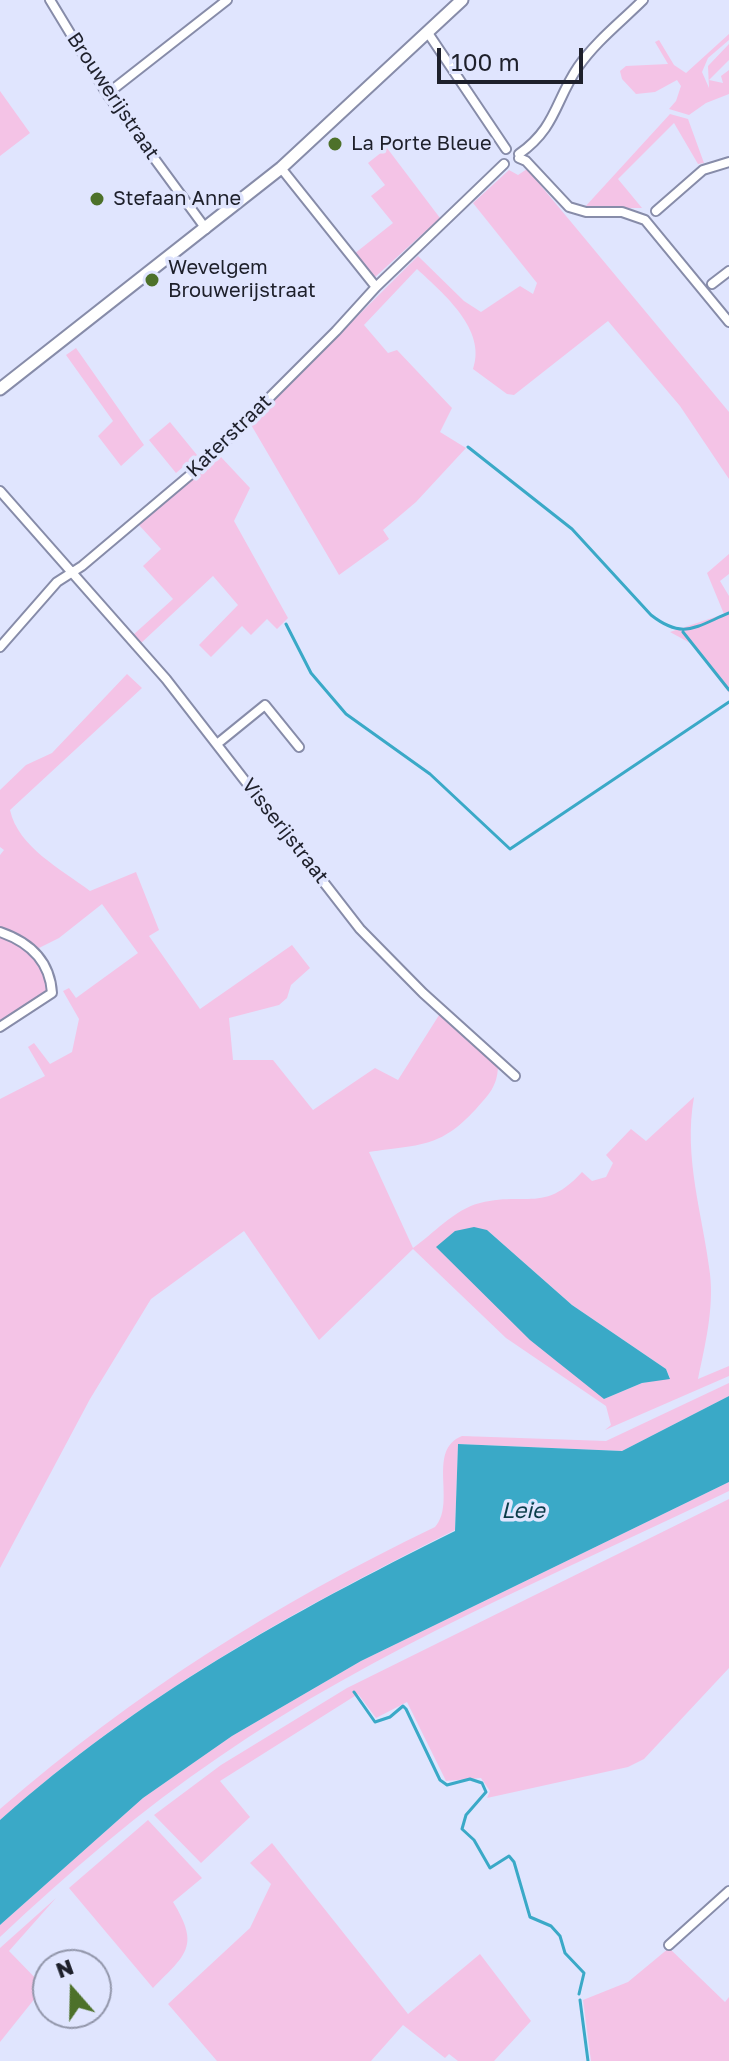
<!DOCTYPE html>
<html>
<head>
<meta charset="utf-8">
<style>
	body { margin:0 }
	#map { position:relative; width:729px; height:2061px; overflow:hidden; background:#e0e5fe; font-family:"Golos Text",sans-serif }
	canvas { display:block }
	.north { position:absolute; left:32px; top:1949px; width:80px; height:80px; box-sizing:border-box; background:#e0e5fe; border:2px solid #9296aa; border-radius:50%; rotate:340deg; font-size:22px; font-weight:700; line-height:32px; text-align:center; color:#1e202b }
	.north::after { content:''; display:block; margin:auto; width:28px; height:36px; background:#4d712a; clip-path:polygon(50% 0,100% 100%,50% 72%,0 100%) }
	.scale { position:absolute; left:437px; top:48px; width:146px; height:36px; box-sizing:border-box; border:4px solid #1e202b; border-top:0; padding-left:10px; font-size:24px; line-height:28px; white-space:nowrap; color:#1e202b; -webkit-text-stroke:6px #e0e5fe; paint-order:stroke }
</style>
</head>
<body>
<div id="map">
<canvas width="729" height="2061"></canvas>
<div class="north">N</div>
<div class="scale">100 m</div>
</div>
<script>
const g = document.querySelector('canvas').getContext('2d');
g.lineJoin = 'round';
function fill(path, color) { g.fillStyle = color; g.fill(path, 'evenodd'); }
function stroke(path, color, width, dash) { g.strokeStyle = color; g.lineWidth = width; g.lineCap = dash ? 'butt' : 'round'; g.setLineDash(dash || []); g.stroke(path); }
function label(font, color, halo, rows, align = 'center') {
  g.font = font + ' "Golos Text",sans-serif'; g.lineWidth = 7; g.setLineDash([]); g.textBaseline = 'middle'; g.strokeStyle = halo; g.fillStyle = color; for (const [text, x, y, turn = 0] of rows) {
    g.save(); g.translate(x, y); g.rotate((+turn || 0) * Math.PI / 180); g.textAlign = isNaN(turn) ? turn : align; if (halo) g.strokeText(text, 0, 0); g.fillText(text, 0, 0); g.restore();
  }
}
fill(new Path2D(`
	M 729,34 L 729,40 L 708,58 L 702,72 L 709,88 L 708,66 L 729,44 L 729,60 L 709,80 L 723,83 L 721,76 L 729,70 L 729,94 L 706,103 L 689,115 L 669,109 L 676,101 L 681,86 L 677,80 L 655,92 L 636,94 L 622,79 L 620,71 L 626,66 L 668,64 L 655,42 L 659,40 L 674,65 L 686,73 Z
	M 0,91 L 30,133 L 0,156 Z
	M 670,114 L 688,119 L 704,163 L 698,164 L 674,123 L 618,179 L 642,208 L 584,208 Z
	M 387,148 L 440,218 L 374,278 L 354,254 L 393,223 L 371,196 L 385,185 L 368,163 Z
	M 527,169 L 729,412 L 729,479 L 680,406 L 608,321 L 514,395 L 507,394 L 473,369 C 487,330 444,294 417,269 L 364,325 L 388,353 L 397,350 L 452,408 L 440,432 L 466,448 L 416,502 L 383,530 L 389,539 L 339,575 L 250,423 L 418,256 L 464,301 L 481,312 L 520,286 L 533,294 L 537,283 L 473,203 L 509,170 L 518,175 Z
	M 76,348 L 144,445 L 121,466 L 98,436 L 113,421 L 66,355 Z
	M 170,422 L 197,455 L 176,473 L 149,440 Z
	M 221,457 L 250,488 L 234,521 L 288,618 L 277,629 L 267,619 L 251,635 L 242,626 L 211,657 L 199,645 L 238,605 L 213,576 L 140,644 L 133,635 L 173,599 L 143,566 L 161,549 L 138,524 Z
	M 729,554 L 729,574 L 720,581 L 729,596 L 729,693 L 692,644 L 670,632 L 724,614 L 707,573 Z
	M 127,674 L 142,688 L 10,810 C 18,847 61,869 90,891 L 136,872 L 159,930 L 149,936 L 200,1009 L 292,945 L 310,968 L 291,985 L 287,998 L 279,1005 L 229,1018 L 233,1060 L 273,1060 L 313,1110 L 375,1068 L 398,1080 L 441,1012 L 498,1067 C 497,1087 489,1094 476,1109 C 439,1149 420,1144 369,1152 L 413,1248 C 433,1234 455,1209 480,1203 C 525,1191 544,1214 582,1172 L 592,1181 L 606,1177 L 613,1163 L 606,1155 L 631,1129 L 646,1141 L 694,1097 C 683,1158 703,1215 710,1274 C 714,1309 705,1345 698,1379 L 729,1366 L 729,1376 L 605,1430 L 611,1425 L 606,1406 L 506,1338 L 413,1249 L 319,1340 L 244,1231 L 151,1299 L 90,1399 L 0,1568 L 0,1099 L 45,1076 L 28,1047 L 34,1043 L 50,1064 L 72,1052 L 79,1019 L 63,991 L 69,988 L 76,998 L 138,953 L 102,904 L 59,938 L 39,948 L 0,930 L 0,855 L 4,850 L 0,847 L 0,790 L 26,765 L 52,753 ZM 487,1230 L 572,1305 L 666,1369 L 670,1378 L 642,1383 L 604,1399 Z
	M 0,935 C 25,948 43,960 49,990 L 0,1023 Z
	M 729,1383 L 729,1396 L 622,1451 L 458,1444 L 455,1530 C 289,1613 139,1696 0,1820 L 0,1809 C 135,1692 275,1604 435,1527 C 457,1503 426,1450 462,1436 L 606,1441 Z
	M 729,1482 L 729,1491 C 558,1574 376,1648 219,1757 C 141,1810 69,1872 0,1937 L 0,1925 L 143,1798 L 232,1736 L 361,1661 Z
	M 729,1499 L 729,1668 L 644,1759 L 628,1767 L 487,1798 L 490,1791 L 481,1778 L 446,1781 L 407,1702 L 376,1718 L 358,1694 L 220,1781 L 250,1817 L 201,1863 L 154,1815 L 221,1765 L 347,1688 Z
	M 148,1820 L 202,1878 L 173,1902 C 200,1946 187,1954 153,1988 L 69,1888 Z
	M 272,1843 L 408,2014 L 480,1954 L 531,2021 L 494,2061 L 458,2061 L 449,2054 L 445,2058 L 403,2025 L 371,2061 L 217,2061 L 168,2004 L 250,1928 L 271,1884 L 250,1863 Z
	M 56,1898 L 9,1951 L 44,1987 L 0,2042 L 0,1948 Z
	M 669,1948 L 725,2002 L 729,1997 L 729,2061 L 591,2061 L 583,2000 L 628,1982 Z`), '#f4c3e6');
fill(new Path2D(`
	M 474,1227 L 487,1230 L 572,1305 L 666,1369 L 670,1379 L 642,1383 L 604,1399 L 530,1340 L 436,1247 L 455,1231 Z
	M 729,1396 L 729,1482 L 361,1661 L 232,1736 L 143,1798 L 0,1925 L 0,1820 C 141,1695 288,1614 455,1531 L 458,1444 L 622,1451 Z`), '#3aa9c7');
stroke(new Path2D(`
	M 468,447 L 572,529 L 651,615 C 683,640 695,627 729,613
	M 286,624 L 311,673 L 346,714 L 430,774 L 510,849 L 729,702
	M 683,632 L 729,690
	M 354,1692 L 375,1722 L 390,1717 L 403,1706 L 406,1709 L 440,1780 L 447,1785 L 470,1779 L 482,1783 L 486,1792 L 466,1815 L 462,1829 L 474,1840 L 490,1868 L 509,1856 L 514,1862 L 530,1917 L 551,1926 L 560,1936 L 565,1953 L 584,1973 L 579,1994
	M 580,2000 L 588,2061`), '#3aa9c7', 3);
const street = new Path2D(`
	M 50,0 L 107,94 L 206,229
	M 428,33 L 506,149
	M 107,94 L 227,0
	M 519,154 C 556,128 555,101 578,67 C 596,41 621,22 643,0
	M 519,158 L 526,161 L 569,207 L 586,212 L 622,212 L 645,220 L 729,322
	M 281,168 L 376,287
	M 656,211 L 703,170 L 729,162
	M 712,284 L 729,271
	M 0,491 L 166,679 L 360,929 L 423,993 L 515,1076
	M 0,647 L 57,582 L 82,566 L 203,464 L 336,331 L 376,287 L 504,164
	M 217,744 L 265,705 L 299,747
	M 0,932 C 29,942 50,961 52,993 L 0,1027
	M 669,1945 L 729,1891`);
const secondary = new Path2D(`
	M 0,389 L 281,168 L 462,0`);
stroke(street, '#878ca9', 12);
stroke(secondary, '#878ca9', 15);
stroke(street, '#fff', 8);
stroke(secondary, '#fff', 11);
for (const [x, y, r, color] of [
	[335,144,8,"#4d712a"],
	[97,199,8,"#4d712a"],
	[152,280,8,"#4d712a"]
]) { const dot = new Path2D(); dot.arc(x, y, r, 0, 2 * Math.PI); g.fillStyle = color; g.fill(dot); stroke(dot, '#e0e5fe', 3); }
label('20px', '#1e202b', '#e0e5fe', [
	["Brouwerijstraat",113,96,56],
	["Katerstraat",229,436,-44],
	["Visserijstraat",285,831,52]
]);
label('20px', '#1e202b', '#e0e5fe', [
	["La Porte Bleue",351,144],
	["Stefaan Anne",113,199],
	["Wevelgem",168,268],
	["Brouwerijstraat",168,291]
], 'left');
label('italic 22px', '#0b3c49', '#e0e5fe', [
	["Leie",523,1511]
]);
</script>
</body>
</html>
